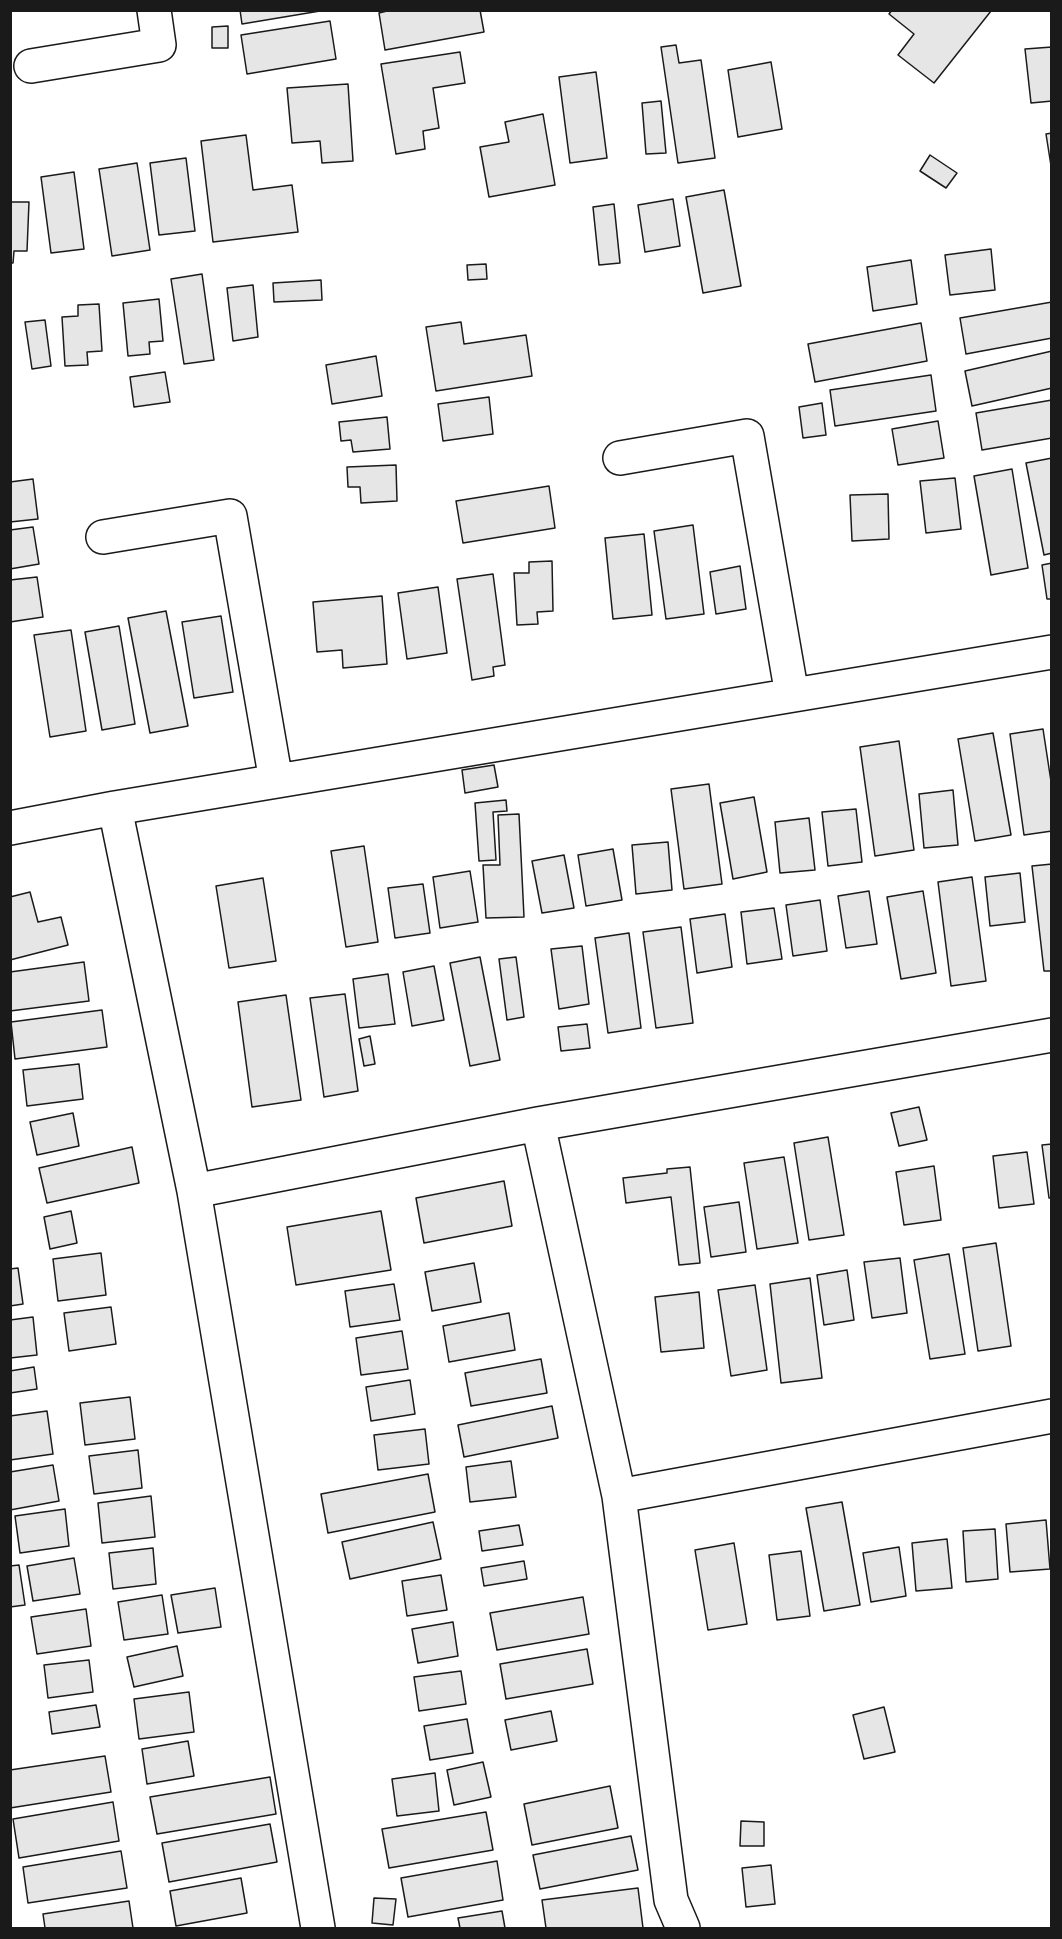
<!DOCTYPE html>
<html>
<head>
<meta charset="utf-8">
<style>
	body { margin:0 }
	#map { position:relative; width:1062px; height:1939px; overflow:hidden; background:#fff; font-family:"Titillium Web",sans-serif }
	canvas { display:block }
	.frame { position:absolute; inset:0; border:12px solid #1a1a1a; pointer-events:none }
</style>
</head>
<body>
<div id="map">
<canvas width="1062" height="1939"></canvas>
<div class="frame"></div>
</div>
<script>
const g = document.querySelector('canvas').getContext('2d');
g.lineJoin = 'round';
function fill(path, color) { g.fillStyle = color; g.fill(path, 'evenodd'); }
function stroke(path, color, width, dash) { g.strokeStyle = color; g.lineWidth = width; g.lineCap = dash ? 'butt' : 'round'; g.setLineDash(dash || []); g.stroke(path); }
const building = new Path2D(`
	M 240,10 L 326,10 L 242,24 Z
	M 391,10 L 480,10 L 484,32 L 385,50 L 379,13 Z
	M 892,10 L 991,10 L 991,11 L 934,83 L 898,55 L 914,34 L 889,14 Z
	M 330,21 L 336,59 L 247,74 L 241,35 Z
	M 228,26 L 228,48 L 212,48 L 212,27 Z
	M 676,45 L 679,63 L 701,60 L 715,158 L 678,163 L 661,47 Z
	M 1052,47 L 1052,101 L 1031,103 L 1025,49 Z
	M 460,52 L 465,83 L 433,88 L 439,128 L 423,131 L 425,149 L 396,154 L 381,64 Z
	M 771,62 L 782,129 L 738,137 L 728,70 Z
	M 596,72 L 607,158 L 570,163 L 559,77 Z
	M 348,84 L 353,161 L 322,163 L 320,141 L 292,143 L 287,88 Z
	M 661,101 L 666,153 L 646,154 L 642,103 Z
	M 543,114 L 555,185 L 489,197 L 480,147 L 509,142 L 505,122 Z
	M 1052,133 L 1052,172 L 1046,134 Z
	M 246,135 L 253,190 L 292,185 L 298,232 L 213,242 L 201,141 Z
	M 930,155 L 957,173 L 946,188 L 920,171 Z
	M 186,158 L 195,231 L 159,235 L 150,163 Z
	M 137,163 L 150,250 L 112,256 L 99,169 Z
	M 74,172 L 84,249 L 51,253 L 41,177 Z
	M 724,190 L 741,286 L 703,293 L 686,197 Z
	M 673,199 L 680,246 L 645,252 L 638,205 Z
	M 10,202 L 29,202 L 27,251 L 14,251 L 13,263 L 10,263 Z
	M 614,204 L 620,263 L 599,265 L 593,207 Z
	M 991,249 L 995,290 L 950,295 L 945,255 Z
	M 911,260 L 917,304 L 873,311 L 867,267 Z
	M 486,264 L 487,279 L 468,280 L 467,265 Z
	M 202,274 L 214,360 L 184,364 L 171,279 Z
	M 321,280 L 322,300 L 274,302 L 273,283 Z
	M 253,285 L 258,337 L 233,341 L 227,288 Z
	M 159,299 L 163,341 L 149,342 L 150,354 L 128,356 L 123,303 Z
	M 1052,302 L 1052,338 L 966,354 L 960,318 Z
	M 99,304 L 102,351 L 87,352 L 88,365 L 65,366 L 62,317 L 78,316 L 78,305 Z
	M 45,320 L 51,366 L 32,369 L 25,322 Z
	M 461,322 L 464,344 L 526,335 L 532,376 L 436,391 L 426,327 Z
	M 921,323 L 927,361 L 815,382 L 808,344 Z
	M 1052,351 L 1052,388 L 972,406 L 965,371 Z
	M 376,356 L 382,396 L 332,404 L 326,365 Z
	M 165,372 L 170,402 L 134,407 L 130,377 Z
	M 931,375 L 936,411 L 835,426 L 830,390 Z
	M 489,397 L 493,434 L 443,441 L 438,404 Z
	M 1052,400 L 1052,438 L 982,450 L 976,413 Z
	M 822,403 L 826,435 L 803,438 L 799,407 Z
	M 387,417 L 390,449 L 353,452 L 351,440 L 341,441 L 339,422 Z
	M 938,421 L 944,458 L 898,465 L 892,429 Z
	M 1052,458 L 1052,553 L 1044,555 L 1026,463 Z
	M 396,465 L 397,501 L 361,503 L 360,487 L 348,487 L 347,467 Z
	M 1012,469 L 1028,568 L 991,575 L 974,476 Z
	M 955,478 L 961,529 L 926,533 L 920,481 Z
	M 33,479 L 38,519 L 10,522 L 10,482 Z
	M 549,486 L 555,528 L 463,543 L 456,501 Z
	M 888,494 L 889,539 L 852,541 L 850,495 Z
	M 693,525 L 704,614 L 666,619 L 654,531 Z
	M 33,527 L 39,564 L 10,569 L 10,530 Z
	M 644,534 L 652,615 L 613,619 L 605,538 Z
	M 552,561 L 553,611 L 537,612 L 538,624 L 517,625 L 514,573 L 529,573 L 529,562 Z
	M 1052,563 L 1052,599 L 1047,599 L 1042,565 Z
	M 740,566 L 746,609 L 716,614 L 710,572 Z
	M 493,574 L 505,665 L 493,667 L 494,676 L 472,680 L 457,579 Z
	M 37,577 L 43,617 L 10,622 L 10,580 Z
	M 438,587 L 447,653 L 407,659 L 398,593 Z
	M 382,596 L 387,664 L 343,668 L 342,650 L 317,652 L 313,602 Z
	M 166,611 L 188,726 L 150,733 L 128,618 Z
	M 221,616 L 233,692 L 194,698 L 182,622 Z
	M 119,626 L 135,724 L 102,730 L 85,632 Z
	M 71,630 L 86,731 L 50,737 L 34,635 Z
	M 1043,729 L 1052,788 L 1052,831 L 1024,835 L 1010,734 Z
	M 993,733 L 1011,835 L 975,841 L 958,739 Z
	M 899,741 L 914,850 L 875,856 L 860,747 Z
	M 494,765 L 498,787 L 465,793 L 462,770 Z
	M 709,784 L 722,884 L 684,889 L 671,789 Z
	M 953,790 L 958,845 L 924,848 L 919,794 Z
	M 754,797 L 767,872 L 733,879 L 720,803 Z
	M 506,800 L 507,811 L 493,812 L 496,860 L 479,861 L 475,803 Z
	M 856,809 L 862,862 L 828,866 L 822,812 Z
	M 519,814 L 524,917 L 486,918 L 483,865 L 500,865 L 498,815 Z
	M 809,818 L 815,870 L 780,873 L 775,822 Z
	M 668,842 L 672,890 L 636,894 L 632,845 Z
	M 364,846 L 378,942 L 346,947 L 331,851 Z
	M 613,849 L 622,900 L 586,906 L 578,855 Z
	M 564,855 L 574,908 L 542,913 L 532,861 Z
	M 1052,864 L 1052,971 L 1044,971 L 1032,866 Z
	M 470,871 L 478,922 L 440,928 L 433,877 Z
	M 1020,873 L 1025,922 L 990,926 L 985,877 Z
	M 972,877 L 986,981 L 951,986 L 938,882 Z
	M 263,878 L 276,961 L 229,968 L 216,886 Z
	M 423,884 L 430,933 L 395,938 L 388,888 Z
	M 869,891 L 877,944 L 846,948 L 838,896 Z
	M 923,891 L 936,973 L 901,979 L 887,897 Z
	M 30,892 L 38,922 L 61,917 L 68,945 L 10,960 L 10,897 Z
	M 820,900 L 827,951 L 793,956 L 786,905 Z
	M 774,908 L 782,959 L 747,964 L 741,912 Z
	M 725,914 L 732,967 L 697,973 L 690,919 Z
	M 681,927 L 693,1023 L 656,1028 L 643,932 Z
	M 629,933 L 641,1028 L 608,1033 L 595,938 Z
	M 582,946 L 589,1004 L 559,1009 L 551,949 Z
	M 480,957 L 500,1060 L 470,1066 L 450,963 Z
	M 516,957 L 524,1017 L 507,1020 L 499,959 Z
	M 84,962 L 89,1001 L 10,1011 L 10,972 Z
	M 434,966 L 444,1020 L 412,1026 L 403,972 Z
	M 388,974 L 395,1024 L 359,1028 L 353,979 Z
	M 345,994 L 358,1091 L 324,1097 L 310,998 Z
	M 286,995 L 301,1100 L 252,1107 L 238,1002 Z
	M 102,1010 L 107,1047 L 15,1059 L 11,1022 Z
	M 587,1024 L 590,1048 L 561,1051 L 558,1027 Z
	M 370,1036 L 375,1064 L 364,1066 L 359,1039 Z
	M 79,1064 L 83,1099 L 27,1106 L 23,1070 Z
	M 919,1107 L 927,1140 L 899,1146 L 891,1113 Z
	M 73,1113 L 79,1146 L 37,1155 L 30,1122 Z
	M 828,1137 L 844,1235 L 809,1240 L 794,1143 Z
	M 1052,1144 L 1052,1198 L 1049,1198 L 1042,1145 Z
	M 132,1147 L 139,1183 L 47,1203 L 39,1168 Z
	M 1027,1152 L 1034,1204 L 999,1208 L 993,1156 Z
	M 784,1157 L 798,1243 L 757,1249 L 744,1163 Z
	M 934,1166 L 941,1220 L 904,1225 L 896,1172 Z
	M 690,1167 L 700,1263 L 679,1265 L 671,1197 L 626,1203 L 623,1178 L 667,1173 L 667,1169 Z
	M 504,1181 L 512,1226 L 424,1243 L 416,1198 Z
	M 739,1202 L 746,1252 L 711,1257 L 704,1207 Z
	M 71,1211 L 77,1243 L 50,1249 L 44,1217 Z
	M 381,1211 L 391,1270 L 296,1285 L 287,1227 Z
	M 996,1243 L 1011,1346 L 978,1351 L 963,1248 Z
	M 101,1253 L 106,1295 L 58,1301 L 53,1259 Z
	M 949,1254 L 965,1354 L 930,1359 L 914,1260 Z
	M 900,1258 L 907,1313 L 872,1318 L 864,1262 Z
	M 474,1263 L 481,1302 L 432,1311 L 425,1272 Z
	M 18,1268 L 23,1304 L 10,1306 L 10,1269 Z
	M 847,1270 L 854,1320 L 824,1325 L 817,1275 Z
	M 810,1278 L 822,1378 L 781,1383 L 770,1284 Z
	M 394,1284 L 400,1320 L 350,1327 L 345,1291 Z
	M 755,1285 L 767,1370 L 731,1376 L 718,1290 Z
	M 699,1292 L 704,1348 L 661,1352 L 655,1297 Z
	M 111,1307 L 116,1344 L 69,1351 L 64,1313 Z
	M 509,1313 L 515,1350 L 449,1362 L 443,1326 Z
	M 33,1317 L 37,1355 L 10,1358 L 10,1320 Z
	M 402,1331 L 408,1369 L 361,1375 L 356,1338 Z
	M 541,1359 L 547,1393 L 471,1406 L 465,1373 Z
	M 34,1367 L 37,1389 L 10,1393 L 10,1371 Z
	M 410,1380 L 415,1414 L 371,1421 L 366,1387 Z
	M 130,1397 L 135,1439 L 85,1445 L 80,1403 Z
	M 552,1406 L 558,1438 L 464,1457 L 458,1425 Z
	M 47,1411 L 53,1454 L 10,1460 L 10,1416 Z
	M 425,1429 L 429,1464 L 378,1470 L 374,1435 Z
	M 138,1450 L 142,1488 L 94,1494 L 89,1456 Z
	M 511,1461 L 516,1497 L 470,1502 L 466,1467 Z
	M 53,1465 L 59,1501 L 10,1510 L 10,1472 Z
	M 428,1474 L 435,1512 L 328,1533 L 321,1494 Z
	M 151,1496 L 155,1537 L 102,1543 L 98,1503 Z
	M 842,1502 L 860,1605 L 824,1611 L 806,1508 Z
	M 65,1509 L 69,1546 L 20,1553 L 15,1516 Z
	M 1046,1520 L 1050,1569 L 1010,1572 L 1006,1524 Z
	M 433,1522 L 441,1559 L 350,1579 L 342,1542 Z
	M 519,1525 L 523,1545 L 482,1551 L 479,1531 Z
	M 995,1529 L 998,1579 L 966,1582 L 963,1531 Z
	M 947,1539 L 952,1588 L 916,1591 L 912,1543 Z
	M 734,1543 L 747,1624 L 708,1630 L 695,1550 Z
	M 899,1547 L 906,1596 L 871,1602 L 863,1553 Z
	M 153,1548 L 156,1584 L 113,1589 L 109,1553 Z
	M 801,1551 L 810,1616 L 777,1620 L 769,1555 Z
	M 74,1558 L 80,1594 L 33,1601 L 27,1566 Z
	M 524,1561 L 527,1579 L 484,1586 L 481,1568 Z
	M 19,1565 L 25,1605 L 10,1607 L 10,1566 Z
	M 441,1575 L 447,1610 L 407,1616 L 402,1581 Z
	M 215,1588 L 221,1627 L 178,1633 L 171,1595 Z
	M 162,1595 L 168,1634 L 124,1640 L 118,1602 Z
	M 583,1597 L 589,1634 L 497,1650 L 490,1613 Z
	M 86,1609 L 91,1646 L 37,1654 L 31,1617 Z
	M 453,1622 L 458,1656 L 418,1663 L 412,1629 Z
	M 177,1646 L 183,1676 L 134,1687 L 127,1657 Z
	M 587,1649 L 593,1684 L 506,1699 L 500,1664 Z
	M 89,1660 L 93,1692 L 48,1698 L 44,1665 Z
	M 461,1671 L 466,1704 L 419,1711 L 414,1677 Z
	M 189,1692 L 194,1732 L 139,1739 L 134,1699 Z
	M 96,1705 L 100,1727 L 52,1734 L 49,1712 Z
	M 884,1707 L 895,1752 L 864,1759 L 853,1715 Z
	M 551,1711 L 557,1741 L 511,1750 L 505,1720 Z
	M 467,1719 L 473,1753 L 430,1760 L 424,1726 Z
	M 188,1741 L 194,1776 L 147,1784 L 142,1749 Z
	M 105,1756 L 111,1792 L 10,1808 L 10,1770 Z
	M 483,1762 L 491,1797 L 454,1805 L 447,1770 Z
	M 435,1773 L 439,1811 L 397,1816 L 392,1779 Z
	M 270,1777 L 276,1814 L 157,1834 L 150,1797 Z
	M 610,1786 L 618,1828 L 532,1845 L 524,1804 Z
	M 113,1802 L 119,1841 L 19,1858 L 13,1819 Z
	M 486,1812 L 493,1850 L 389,1868 L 382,1829 Z
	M 741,1821 L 764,1822 L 764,1846 L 740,1846 Z
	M 270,1824 L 277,1862 L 169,1882 L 162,1843 Z
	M 631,1836 L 638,1870 L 540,1889 L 533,1855 Z
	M 121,1851 L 127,1888 L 28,1903 L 23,1867 Z
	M 497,1861 L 503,1900 L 408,1917 L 401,1878 Z
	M 771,1865 L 775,1904 L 746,1907 L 742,1868 Z
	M 241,1878 L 247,1913 L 176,1926 L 170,1891 Z
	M 638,1888 L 643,1928 L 546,1928 L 542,1900 Z
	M 374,1898 L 396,1899 L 393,1925 L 372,1923 Z
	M 129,1901 L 133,1928 L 45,1928 L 43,1914 Z
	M 502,1911 L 505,1928 L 460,1928 L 458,1918 Z`);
fill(building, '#e6e6e6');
stroke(building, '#1a1a1a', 1.5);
const minor = new Path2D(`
	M 31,66 L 159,45 L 154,10
	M 620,458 L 747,436 L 792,695
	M 103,537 L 230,516 L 276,781
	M 115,808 L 194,1191 L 318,1928
	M 10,828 L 115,808 L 1052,652
	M 538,1124 L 619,1496 L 671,1900 L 683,1928
	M 194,1191 L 538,1124 L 1052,1035
	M 619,1496 L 1052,1416`);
stroke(minor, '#1a1a1a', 36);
stroke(minor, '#fff', 33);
</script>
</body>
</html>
